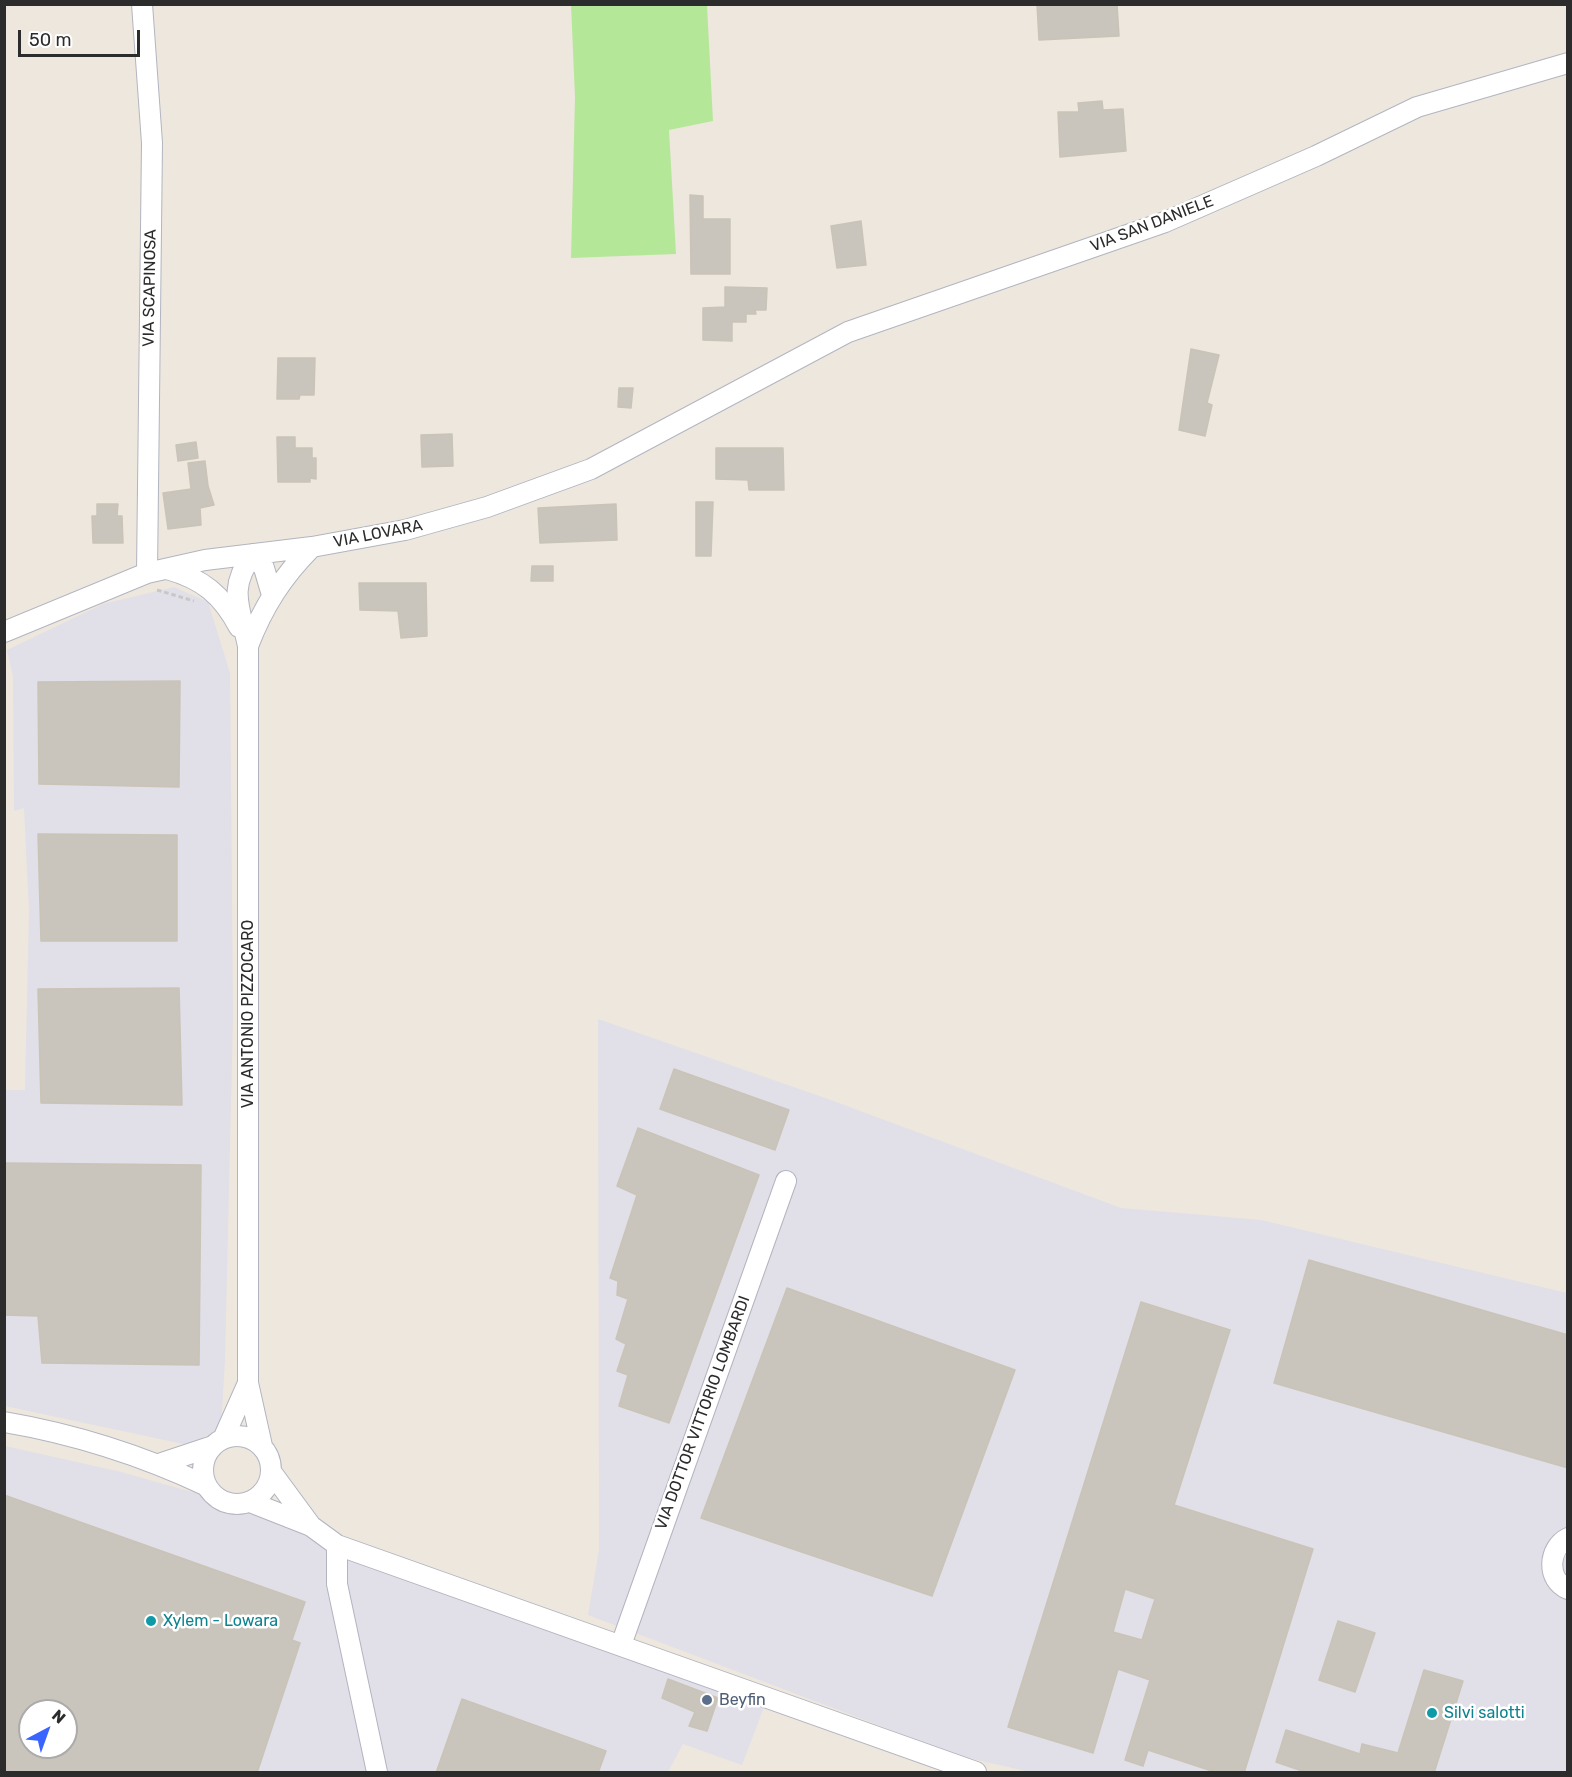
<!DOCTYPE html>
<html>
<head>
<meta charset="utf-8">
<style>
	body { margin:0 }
	#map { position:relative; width:1572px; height:1777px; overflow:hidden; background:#eee7de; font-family:Rubik,sans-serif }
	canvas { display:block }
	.frame { position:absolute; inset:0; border:6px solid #2c2c2c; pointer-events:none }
	.north { position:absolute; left:18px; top:1699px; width:60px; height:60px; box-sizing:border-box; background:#fff; border:2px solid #ababab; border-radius:50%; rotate:41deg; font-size:16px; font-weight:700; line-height:24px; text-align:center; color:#2c2c2c }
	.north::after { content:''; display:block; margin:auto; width:21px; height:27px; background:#3a64ff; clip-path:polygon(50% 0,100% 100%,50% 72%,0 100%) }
	.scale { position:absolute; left:18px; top:30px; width:122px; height:27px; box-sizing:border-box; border:3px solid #2c2c2c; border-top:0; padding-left:8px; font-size:18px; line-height:21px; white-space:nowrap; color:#2c2c2c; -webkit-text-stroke:4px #fff; paint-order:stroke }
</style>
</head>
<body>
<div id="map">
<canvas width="1572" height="1777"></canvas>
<div class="frame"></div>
<div class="north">N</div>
<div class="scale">50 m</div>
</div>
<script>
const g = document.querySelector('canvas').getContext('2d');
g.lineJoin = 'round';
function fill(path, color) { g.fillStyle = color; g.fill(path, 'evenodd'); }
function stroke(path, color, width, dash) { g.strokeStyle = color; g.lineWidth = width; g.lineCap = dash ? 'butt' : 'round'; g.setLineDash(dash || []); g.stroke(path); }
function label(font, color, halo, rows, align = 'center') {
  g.font = font + ' Rubik,sans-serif'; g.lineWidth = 5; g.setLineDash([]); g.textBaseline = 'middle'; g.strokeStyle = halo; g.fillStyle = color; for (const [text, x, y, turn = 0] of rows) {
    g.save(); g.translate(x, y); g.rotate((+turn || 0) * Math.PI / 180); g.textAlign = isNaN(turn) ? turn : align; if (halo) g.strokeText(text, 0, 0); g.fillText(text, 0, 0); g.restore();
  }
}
fill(new Path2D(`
	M 174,587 L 208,602 L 230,673 L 233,1016 L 225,1359 L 221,1428 L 188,1445 L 5,1406 L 5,1090 L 25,1090 L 29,911 L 24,808 L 14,811 L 13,676 L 7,650 L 103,604 Z
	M 598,1019 L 828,1099 L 1121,1208 L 1261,1220 L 1567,1293 L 1567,1772 L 1030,1772 L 960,1756 L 588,1615 L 599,1550 Z
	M 5,1446 L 121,1472 L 220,1500 L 528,1620 L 764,1707 L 742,1765 L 683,1744 L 668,1772 L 5,1772 ZM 30,1711 L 66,1711 L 66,1747 L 30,1747 Z`), '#e1dfe7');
fill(new Path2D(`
	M 571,5 L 707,5 L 713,121 L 669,130 L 676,254 L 571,258 L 575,97 Z`), '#b5e799');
const building = new Path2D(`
	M 1037,4 L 1117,4 L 1119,36 L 1039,40 Z
	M 1102,101 L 1103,110 L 1123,109 L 1126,151 L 1060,157 L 1058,112 L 1079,112 L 1078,103 Z
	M 690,195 L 703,196 L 703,219 L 730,219 L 730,274 L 691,274 Z
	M 861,221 L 866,265 L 837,268 L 831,226 Z
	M 725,287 L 767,288 L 766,310 L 755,310 L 756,314 L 746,314 L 746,322 L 732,322 L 732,341 L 703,340 L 703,308 L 725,307 Z
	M 1191,349 L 1219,355 L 1207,403 L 1212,405 L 1205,436 L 1179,430 Z
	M 278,358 L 315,358 L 314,395 L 300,395 L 299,399 L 277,399 Z
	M 619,388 L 633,388 L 631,408 L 618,407 Z
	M 452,434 L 453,466 L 422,467 L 421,435 Z
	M 277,437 L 295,437 L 295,448 L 312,448 L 312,458 L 316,458 L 316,479 L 310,478 L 310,482 L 278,482 Z
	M 196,442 L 198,458 L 178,461 L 176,445 Z
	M 716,448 L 783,448 L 784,490 L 749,490 L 748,480 L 716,479 Z
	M 205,461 L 208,486 L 214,505 L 200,508 L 201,525 L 168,529 L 163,493 L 191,489 L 188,463 Z
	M 696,502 L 713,502 L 711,556 L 696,556 Z
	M 97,504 L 118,504 L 117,516 L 122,516 L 123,543 L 93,543 L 92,516 L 97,516 Z
	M 616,504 L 617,540 L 540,543 L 538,508 Z
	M 532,566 L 553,566 L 553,581 L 531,581 Z
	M 359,583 L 426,583 L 427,636 L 401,638 L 398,611 L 360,610 Z
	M 180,681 L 179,787 L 39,784 L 38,682 Z
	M 38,834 L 177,835 L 177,941 L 41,941 Z
	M 179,988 L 182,1105 L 41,1103 L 38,989 Z
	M 674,1069 L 789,1110 L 775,1150 L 660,1109 Z
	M 638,1128 L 759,1175 L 669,1423 L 619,1406 L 628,1375 L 617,1371 L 626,1344 L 616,1339 L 628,1299 L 617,1295 L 618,1281 L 610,1278 L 637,1195 L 617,1186 Z
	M 4,1163 L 201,1165 L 199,1365 L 42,1363 L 38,1316 L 4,1315 Z
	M 1309,1260 L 1568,1335 L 1568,1468 L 1274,1383 Z
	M 787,1288 L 1015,1370 L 932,1596 L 701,1518 Z
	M 1141,1302 L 1230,1330 L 1174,1505 L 1313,1549 L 1244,1773 L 1218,1773 L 1148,1750 L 1143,1766 L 1125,1760 L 1150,1680 L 1118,1669 L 1093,1753 L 1008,1727 ZM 1125,1589 L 1155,1599 L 1142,1640 L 1113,1632 Z
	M 4,1495 L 305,1602 L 292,1640 L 300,1643 L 257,1773 L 4,1773 ZM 30,1711 L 66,1711 L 66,1747 L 30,1747 Z
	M 1338,1621 L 1375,1633 L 1355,1692 L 1319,1680 Z
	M 1424,1670 L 1463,1681 L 1434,1773 L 1308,1773 L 1276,1762 L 1286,1730 L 1360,1754 L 1362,1744 L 1398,1753 Z
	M 668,1679 L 718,1698 L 707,1731 L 689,1726 L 695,1712 L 662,1698 Z
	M 462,1699 L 606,1751 L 598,1773 L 436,1773 Z`);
fill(building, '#c9c5bc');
stroke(building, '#cac3b7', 1.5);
const minor = new Path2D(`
	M 142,4 L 152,143 L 147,573
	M 253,554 C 227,589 240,607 248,646 L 248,1383 L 262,1446
	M 253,554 L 264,568 L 272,595
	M 167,569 C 203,579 222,595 239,627
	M 4,632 L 147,573 L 205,560 L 312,547 L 405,530 L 487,507 L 591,469 L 848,332 L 1165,222 L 1316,156 L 1417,107 L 1568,63
	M 248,646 C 263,607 282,577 312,547
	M 4,1422 C 75,1434 143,1456 207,1486
	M203 1470a34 34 0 1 1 68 0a34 34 0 1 1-68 0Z
	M 223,1439 L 248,1383
	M 159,1464 L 213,1446
	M 272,1473 L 311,1526
	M 250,1502 L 311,1526 L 337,1545 L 976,1772
	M 1568,1538 C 1548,1548 1546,1580 1568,1589
	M 337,1545 L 337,1584 L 377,1772
	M 621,1645 L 786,1181`);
stroke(minor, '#b2b5c0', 22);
stroke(new Path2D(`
	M 157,590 L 194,601`), '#c8c8c8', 3, [4.5, 3]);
stroke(minor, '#fff', 20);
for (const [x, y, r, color] of [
	[151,1621,6,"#0f9aa8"],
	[707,1700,6,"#5c6f8a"],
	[1432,1713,6,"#0f9aa8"]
]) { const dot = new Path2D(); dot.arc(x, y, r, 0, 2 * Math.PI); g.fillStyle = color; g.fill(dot); stroke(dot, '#fff', 2); }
label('16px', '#2c2c2c', '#fff', [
	["VIA SAN DANIELE",1152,224,-21],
	["VIA SCAPINOSA",150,288,-89],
	["VIA LOVARA",378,534,-11],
	["VIA ANTONIO PIZZOCARO",248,1014,-90],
	["VIA DOTTOR VITTORIO LOMBARDI",703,1413,-70]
]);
label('16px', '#0d838f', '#fff', [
	["Xylem - Lowara",163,1621],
	["Silvi salotti",1444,1713]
], 'left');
label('16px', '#4e5e75', '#fff', [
	["Beyfin",719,1700]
], 'left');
</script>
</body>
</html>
